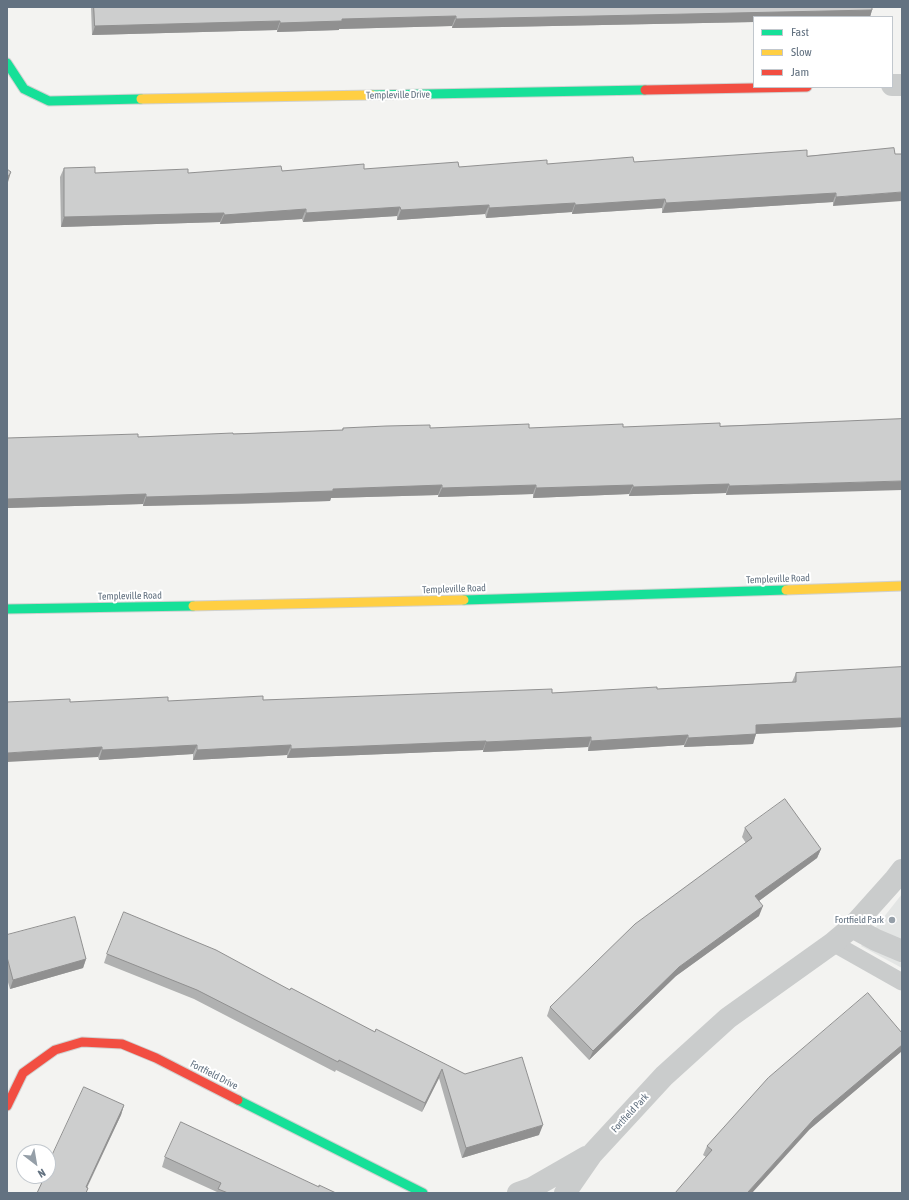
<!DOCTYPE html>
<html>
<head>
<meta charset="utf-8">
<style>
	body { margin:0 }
	#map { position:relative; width:909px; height:1200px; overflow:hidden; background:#f3f3f1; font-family:"Asap Condensed",sans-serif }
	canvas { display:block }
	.frame { position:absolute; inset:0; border:8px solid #637281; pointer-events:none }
	.legend { position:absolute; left:753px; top:16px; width:140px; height:72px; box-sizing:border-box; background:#fff; border:1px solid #c1c7cd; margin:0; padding:5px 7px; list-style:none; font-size:12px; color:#637281 }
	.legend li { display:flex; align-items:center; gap:8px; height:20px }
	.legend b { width:20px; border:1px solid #c1c7cd }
	.north { position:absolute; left:16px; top:1144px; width:40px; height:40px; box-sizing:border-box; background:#fff; border:1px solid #c1c7cd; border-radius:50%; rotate:149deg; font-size:11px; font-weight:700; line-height:16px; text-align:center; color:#637281 }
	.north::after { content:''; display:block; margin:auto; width:14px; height:18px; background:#959fa8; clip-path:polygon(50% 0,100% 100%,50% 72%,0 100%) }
</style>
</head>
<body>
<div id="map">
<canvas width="909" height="1200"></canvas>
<div class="frame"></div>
<ul class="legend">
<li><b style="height:5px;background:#16e098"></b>Fast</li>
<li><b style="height:5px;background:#ffcf43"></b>Slow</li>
<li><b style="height:5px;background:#f24e42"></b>Jam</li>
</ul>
<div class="north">N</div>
</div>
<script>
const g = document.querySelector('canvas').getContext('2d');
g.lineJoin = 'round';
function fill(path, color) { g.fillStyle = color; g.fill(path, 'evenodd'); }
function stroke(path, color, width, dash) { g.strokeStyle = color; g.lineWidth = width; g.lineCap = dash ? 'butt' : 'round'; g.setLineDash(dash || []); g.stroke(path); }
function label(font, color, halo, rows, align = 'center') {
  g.font = font + ' "Asap Condensed",sans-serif'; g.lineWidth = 4; g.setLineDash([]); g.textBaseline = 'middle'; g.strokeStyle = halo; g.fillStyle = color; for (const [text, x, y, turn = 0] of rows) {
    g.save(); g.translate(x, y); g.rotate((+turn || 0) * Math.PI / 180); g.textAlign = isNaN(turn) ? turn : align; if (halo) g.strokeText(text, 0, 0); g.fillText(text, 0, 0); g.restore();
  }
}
fill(new Path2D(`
	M 902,894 L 902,968 L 861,946 Z`), '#e3e5e4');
const fast = new Path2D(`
	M 7,63 L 24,89 L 49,101 L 141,99
	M 372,95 L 645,90
	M 464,600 L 786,590
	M 7,609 L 193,606
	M 238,1100 L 423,1193`);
const slow = new Path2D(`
	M 141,99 L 372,95
	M 786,590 L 902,586
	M 193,606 L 464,600`);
const jam = new Path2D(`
	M 645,90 L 807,87
	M 7,1106 L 23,1073 L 55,1050 L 82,1042 L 122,1044 L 156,1058 L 238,1100`);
stroke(fast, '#d0d1d0', 11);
stroke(slow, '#d0d1d0', 11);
stroke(jam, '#d0d1d0', 11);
stroke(new Path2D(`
	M 833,943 L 902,982`), '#cacccc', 17);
stroke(new Path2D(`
	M 892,85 L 902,85
	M 852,927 L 876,940 L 902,951
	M 518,1193 L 532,1188 L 586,1157
	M 565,1193 L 592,1154 L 664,1076 L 728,1018 L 833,943 L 852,927 L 895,879 L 902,870`), '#cacccc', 22);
stroke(fast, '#16e098', 9);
stroke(slow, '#ffcf43', 9);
stroke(jam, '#f24e42', 9);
fill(new Path2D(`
	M 91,7 L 872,7 L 872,10 L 870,17 L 754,17 L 754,22 L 452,28 L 452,26 L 339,29 L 339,30 L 277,32 L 277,30 L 92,35 Z
	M 894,148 L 833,206 L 833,202 L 662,213 L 662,208 L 572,214 L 572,212 L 486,218 L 485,214 L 397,220 L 397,216 L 303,222 L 302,219 L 220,224 L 220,222 L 61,227 L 60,177 L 64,168 L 95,173 L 188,173 L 364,169 L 459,167 L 547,164 L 634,162 L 807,156 Z
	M 902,419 L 726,495 L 726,493 L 629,496 L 629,494 L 533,498 L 533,494 L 438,497 L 438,495 L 331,498 L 330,501 L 242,504 L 143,506 L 143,504 L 7,508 L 7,438 L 138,437 L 342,430 L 343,428 L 529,428 L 720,426 Z
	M 902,667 L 902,727 L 756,734 L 753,744 L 684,747 L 684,745 L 588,751 L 588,747 L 483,752 L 483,750 L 287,758 L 287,755 L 193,760 L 193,754 L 99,760 L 98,757 L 70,702 L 263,700 L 552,693 L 657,689 L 792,682 L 796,673 Z
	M 745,828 L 821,849 L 817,858 L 759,901 L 759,916 L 676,976 L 589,1060 L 547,1016 L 550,1007 L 746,843 L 742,837 Z
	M 7,935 L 86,959 L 83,968 L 10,989 L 7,979 Z
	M 107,954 L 290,990 L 375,1032 L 465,1074 L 539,1135 L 462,1158 L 439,1078 L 422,1112 L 336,1070 L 335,1072 L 194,999 L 104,963 Z
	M 902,1033 L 902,1051 L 810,1129 L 706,1157 L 703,1155 L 707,1146 Z
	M 124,1105 L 121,1115 L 87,1188 L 88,1188 L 86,1193 L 37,1193 L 50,1166 L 49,1166 L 52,1156 Z
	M 165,1157 L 319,1187 L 336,1193 L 217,1193 L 217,1192 L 162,1167 Z`), '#b0b1b1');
fill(new Path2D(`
	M 872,10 L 870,17 L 754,17 L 754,22 L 452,28 L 456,19 Z
	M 456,16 L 452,26 L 339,29 L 339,30 L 277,32 L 280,23 L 342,19 Z
	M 280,21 L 277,30 L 92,35 L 95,26 Z
	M 11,172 L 8,182 L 7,183 L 7,178 Z
	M 902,192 L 902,201 L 833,206 L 836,197 Z
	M 836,193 L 833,202 L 662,213 L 666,203 Z
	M 665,199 L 662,208 L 572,214 L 575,205 Z
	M 575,203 L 572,212 L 486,218 L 489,208 Z
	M 489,205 L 485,214 L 397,220 L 401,210 Z
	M 400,207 L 397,216 L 303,222 L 306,213 Z
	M 306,209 L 302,219 L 220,224 L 224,215 Z
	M 224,213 L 220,222 L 61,227 L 64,217 Z
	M 902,481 L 902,490 L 726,495 L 729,486 Z
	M 729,484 L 726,493 L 629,496 L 633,487 Z
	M 442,485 L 438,495 L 331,498 L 330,501 L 143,506 L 146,497 L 333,489 Z
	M 536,485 L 533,494 L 438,497 L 442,488 Z
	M 633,485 L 629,494 L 533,498 L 536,488 Z
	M 146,494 L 143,504 L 7,508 L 7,499 Z
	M 902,718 L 902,727 L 752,734 L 756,725 Z
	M 756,734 L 753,744 L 684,747 L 688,738 Z
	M 688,735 L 684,745 L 588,751 L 591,741 Z
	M 591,737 L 588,747 L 483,752 L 486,742 Z
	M 486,741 L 483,750 L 287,758 L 291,749 Z
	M 197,745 L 193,754 L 99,760 L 102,750 Z
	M 291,745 L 287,755 L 193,760 L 197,750 Z
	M 102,747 L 98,757 L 7,762 L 7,753 Z
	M 821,849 L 817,858 L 752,906 L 755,896 Z
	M 763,906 L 759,916 L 676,976 L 589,1060 L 593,1051 L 679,967 Z
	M 86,959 L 83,968 L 10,989 L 13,980 Z
	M 902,1045 L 902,1051 L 810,1129 L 752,1193 L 747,1193 L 814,1119 Z
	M 442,1069 L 439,1078 L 422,1112 L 425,1103 Z
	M 124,1105 L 121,1115 L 84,1193 L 86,1187 Z
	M 543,1125 L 539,1135 L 462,1158 L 466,1148 Z`), '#909090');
const building = new Path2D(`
	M 94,7 L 872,7 L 872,10 L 456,19 L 456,16 L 342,19 L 342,21 L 280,23 L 280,21 L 95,26 Z
	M 894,148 L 895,154 L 902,154 L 902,192 L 836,197 L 836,193 L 666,203 L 665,199 L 575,205 L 575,203 L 489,208 L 489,205 L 401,210 L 400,207 L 306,213 L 306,209 L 224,215 L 224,213 L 64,217 L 64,168 L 95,167 L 95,173 L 188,169 L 188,173 L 281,166 L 282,171 L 364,164 L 364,169 L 458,162 L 459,167 L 547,160 L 547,164 L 633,157 L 634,162 L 807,150 L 807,156 Z
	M 7,169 L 11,172 L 7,178 Z
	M 902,419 L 902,481 L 729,486 L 729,484 L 633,487 L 633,485 L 536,488 L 536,485 L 442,488 L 442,485 L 333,489 L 333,491 L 246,494 L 146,497 L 146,494 L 7,499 L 7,438 L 138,434 L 138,437 L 233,433 L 233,434 L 343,430 L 343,428 L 386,426 L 430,425 L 430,428 L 529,424 L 529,428 L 623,424 L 623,427 L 720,423 L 720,426 Z
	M 902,667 L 902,718 L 756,725 L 756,734 L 688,738 L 688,735 L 591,741 L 591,737 L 486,742 L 486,741 L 291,749 L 291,745 L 197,750 L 197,745 L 102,750 L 102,747 L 7,753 L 7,702 L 70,699 L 70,702 L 168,697 L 168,701 L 263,696 L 263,700 L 552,689 L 552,693 L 657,687 L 657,689 L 796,682 L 796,673 Z
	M 785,799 L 821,849 L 755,896 L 763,906 L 679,967 L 593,1051 L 550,1007 L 635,924 L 752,838 L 745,828 Z
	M 124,912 L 216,950 L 290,990 L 291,988 L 375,1032 L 376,1029 L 465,1074 L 522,1057 L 543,1125 L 466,1148 L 442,1069 L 425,1103 L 339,1060 L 338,1062 L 197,990 L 107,954 Z
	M 75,917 L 86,959 L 13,980 L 7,957 L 7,935 Z
	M 868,993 L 902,1033 L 902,1045 L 814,1119 L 748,1192 L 749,1193 L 675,1193 L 712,1150 L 707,1146 L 768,1078 Z
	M 84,1087 L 124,1105 L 86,1187 L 88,1188 L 86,1193 L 37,1193 L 45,1176 L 48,1176 L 48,1170 L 54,1157 L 52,1156 Z
	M 181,1122 L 319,1187 L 319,1185 L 336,1193 L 228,1193 L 218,1189 L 221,1183 L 165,1157 Z`);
fill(building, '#cdcece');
stroke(building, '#909090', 1);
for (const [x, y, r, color] of [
	[892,920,4,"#959fa8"]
]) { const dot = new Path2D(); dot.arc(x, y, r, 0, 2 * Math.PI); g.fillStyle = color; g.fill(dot); stroke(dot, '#fff', 1.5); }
label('10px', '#637281', '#fff', [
	["Templeville Drive",398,95,-1],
	["Templeville Road",778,579,-2],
	["Templeville Road",454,589,-2],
	["Templeville Road",130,596,-1],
	["Fortfield Drive",214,1075,27],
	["Fortfield Park",630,1113,-47]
]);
label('10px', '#637281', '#fff', [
	["Fortfield Park",884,920]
], 'right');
</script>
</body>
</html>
